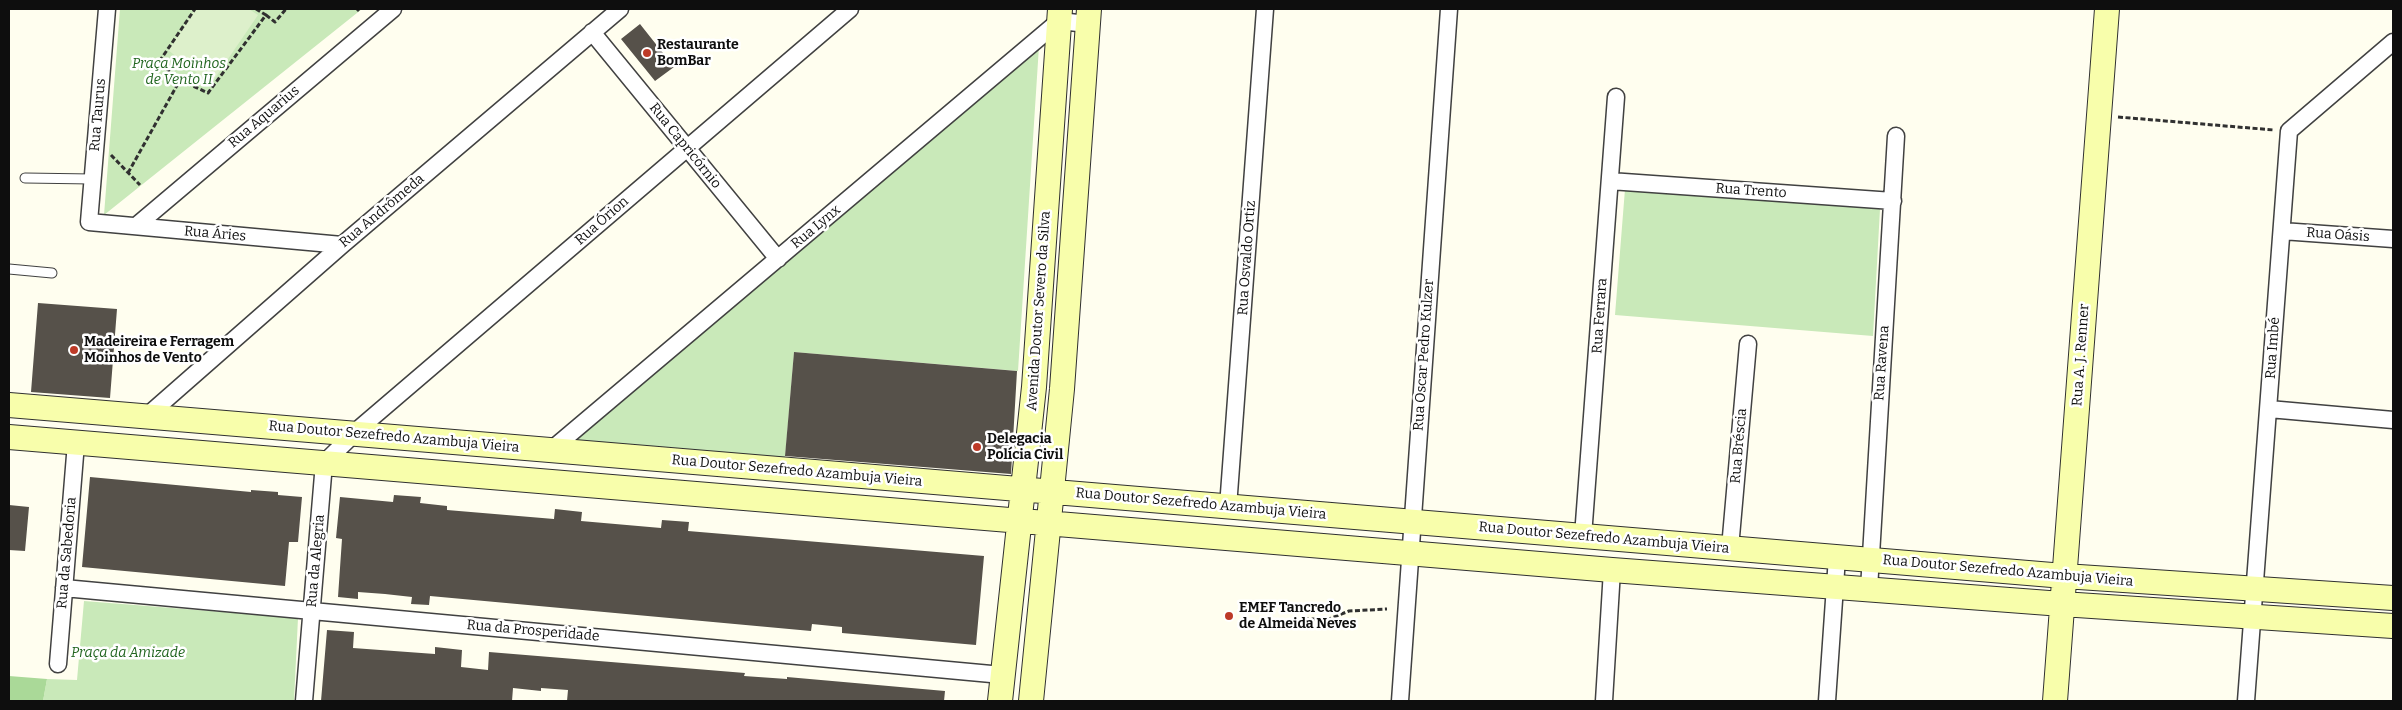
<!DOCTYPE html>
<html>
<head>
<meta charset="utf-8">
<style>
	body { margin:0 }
	#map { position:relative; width:2402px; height:710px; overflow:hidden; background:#fffeef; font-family:Bitter,serif }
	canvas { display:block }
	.frame { position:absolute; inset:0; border:10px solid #0e0e0e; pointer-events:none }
</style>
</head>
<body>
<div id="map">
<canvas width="2402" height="710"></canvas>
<div class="frame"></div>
</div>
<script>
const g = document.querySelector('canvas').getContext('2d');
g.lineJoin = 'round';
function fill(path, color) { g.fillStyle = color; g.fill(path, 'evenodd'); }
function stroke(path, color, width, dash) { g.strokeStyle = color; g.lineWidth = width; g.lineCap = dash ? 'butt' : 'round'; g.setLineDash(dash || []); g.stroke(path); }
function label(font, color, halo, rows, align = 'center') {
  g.font = font + ' Bitter,serif'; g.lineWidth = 5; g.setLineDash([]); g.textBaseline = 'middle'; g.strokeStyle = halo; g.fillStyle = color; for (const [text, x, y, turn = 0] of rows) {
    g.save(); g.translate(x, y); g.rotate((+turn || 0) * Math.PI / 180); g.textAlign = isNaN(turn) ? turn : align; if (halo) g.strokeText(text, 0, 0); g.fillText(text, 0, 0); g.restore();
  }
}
fill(new Path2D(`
	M 120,9 L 362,9 L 104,215 Z
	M 1039,46 L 1018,371 L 794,352 L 785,458 L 571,443 Z
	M 1625,189 L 1880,209 L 1873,336 L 1615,315 Z
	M 84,601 L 298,618 L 294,701 L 43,701 L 47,679 L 77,680 Z`), '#c9e9b9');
fill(new Path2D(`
	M 9,676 L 47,679 L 43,701 L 9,701 Z`), '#aad998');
fill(new Path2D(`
	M 195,9 L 249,9 L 258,15 L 211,84 L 168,50 Z`), '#ddf0cb');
fill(new Path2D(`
	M 640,24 L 674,67 L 655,81 L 621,39 Z
	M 38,303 L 117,309 L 110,398 L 31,392 Z
	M 794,352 L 1017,371 L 1011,474 L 785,456 Z
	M 90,477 L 251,492 L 251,490 L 278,492 L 278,495 L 302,497 L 298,542 L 289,542 L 285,586 L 82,567 Z
	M 394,495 L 421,497 L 420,503 L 447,506 L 447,510 L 554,519 L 555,509 L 582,512 L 581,521 L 661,528 L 662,520 L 689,522 L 688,531 L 984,556 L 976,645 L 842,633 L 842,627 L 812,624 L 811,631 L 430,596 L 429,605 L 411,604 L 412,597 L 385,594 L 358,592 L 358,599 L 338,597 L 342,539 L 336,538 L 340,497 L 393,502 Z
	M 9,505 L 29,507 L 25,551 L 9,550 Z
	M 327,630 L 354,632 L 353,648 L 435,654 L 435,647 L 462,650 L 461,667 L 488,670 L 489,652 L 745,673 L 744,676 L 787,679 L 787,677 L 945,691 L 944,701 L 567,701 L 568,690 L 541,688 L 541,691 L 513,688 L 512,701 L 321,701 Z`), '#56514a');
const lane = new Path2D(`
	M 25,178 L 92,179
	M 9,269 L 52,273`);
const street = new Path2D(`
	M 107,9 L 89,222 L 342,245
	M 592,32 L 778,259
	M 1610,181 L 1893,201
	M 136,226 L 393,9
	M 2282,231 L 2393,239
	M 2269,409 L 2393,420
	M 147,416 L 342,245 L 620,9
	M 551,450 L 1059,21 L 1088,24
	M 1228,507 L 1265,9
	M 1583,536 L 1616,97
	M 1730,548 L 1748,344
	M 64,588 L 1002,675
	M 1869,589 L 1896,136
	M 58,664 L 76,443
	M 304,701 L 324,463 L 361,427 L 850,9
	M 1400,701 L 1449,9
	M 1604,701 L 1612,570
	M 1827,701 L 1837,557
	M 2246,701 L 2289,131 L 2393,42`);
const secondary = new Path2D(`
	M 9,405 L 2064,576 L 2393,598
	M 9,437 L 1612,570 L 2062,604 L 2393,626
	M 1000,701 L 1034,387 L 1060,9
	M 1031,701 L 1062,389 L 1089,9
	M 2055,701 L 2107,9`);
stroke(lane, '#414141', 11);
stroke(street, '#414141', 19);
stroke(secondary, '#303030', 26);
stroke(new Path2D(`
	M 357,9 L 359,11
	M 266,15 L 275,22 L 286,9
	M 180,80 L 208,93 L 266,15 L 256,9
	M 2118,117 L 2274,130
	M 111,155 L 140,185
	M 128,173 L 180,80 L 159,62 L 195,9
	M 1304,619 L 1329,619 L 1349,611 L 1387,609`), '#303030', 3, [5, 2.5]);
stroke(lane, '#fff', 9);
stroke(street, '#fff', 16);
stroke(secondary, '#f8feab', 24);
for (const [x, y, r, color] of [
	[647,53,5,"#bd3a27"],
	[74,350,5,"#bd3a27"],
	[977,447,5,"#bd3a27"],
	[1229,616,5,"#bd3a27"]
]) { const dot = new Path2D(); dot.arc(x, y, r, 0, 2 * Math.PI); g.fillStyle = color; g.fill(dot); stroke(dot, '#fff', 2); }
label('bold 14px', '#0e0e0e', '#fff', [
	["Restaurante",657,45],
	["BomBar",657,61],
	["Madeireira e Ferragem",84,342],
	["Moinhos de Vento",84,358],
	["Delegacia",987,439],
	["Polícia Civil",987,455],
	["EMEF Tancredo",1239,608],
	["de Almeida Neves",1239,624]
], 'left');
label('italic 14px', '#21651f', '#fff', [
	["Praça Moinhos",179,64],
	["de Vento II",179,80],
	["Praça da Amizade",128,653]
]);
label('14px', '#0e0e0e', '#fff', [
	["Rua Taurus",98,115,-85],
	["Rua Aquarius",264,117,-40],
	["Rua Capricórnio",685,146,51],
	["Rua Trento",1751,191,4],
	["Rua Andrômeda",382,211,-40],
	["Rua Órion",602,221,-41],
	["Rua Lynx",816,227,-40],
	["Rua Áries",215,234,5],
	["Rua Oásis",2338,235,4],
	["Rua Osvaldo Ortiz",1247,258,-86],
	["Avenida Doutor Severo da Silva",1039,311,-86],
	["Rua Ferrara",1600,316,-86],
	["Rua Imbé",2273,348,-86],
	["Rua Oscar Pedro Kulzer",1424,355,-86],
	["Rua A. J. Renner",2081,355,-86],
	["Rua Ravena",1882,363,-86],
	["Rua Doutor Sezefredo Azambuja Vieira",394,437,5],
	["Rua Bréscia",1739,446,-85],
	["Rua Doutor Sezefredo Azambuja Vieira",797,471,5],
	["Rua Doutor Sezefredo Azambuja Vieira",1201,504,5],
	["Rua Doutor Sezefredo Azambuja Vieira",1604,538,5],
	["Rua da Sabedoria",67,553,-85],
	["Rua da Alegria",316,561,-85],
	["Rua Doutor Sezefredo Azambuja Vieira",2008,571,5],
	["Rua da Prosperidade",533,631,5]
]);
</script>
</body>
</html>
